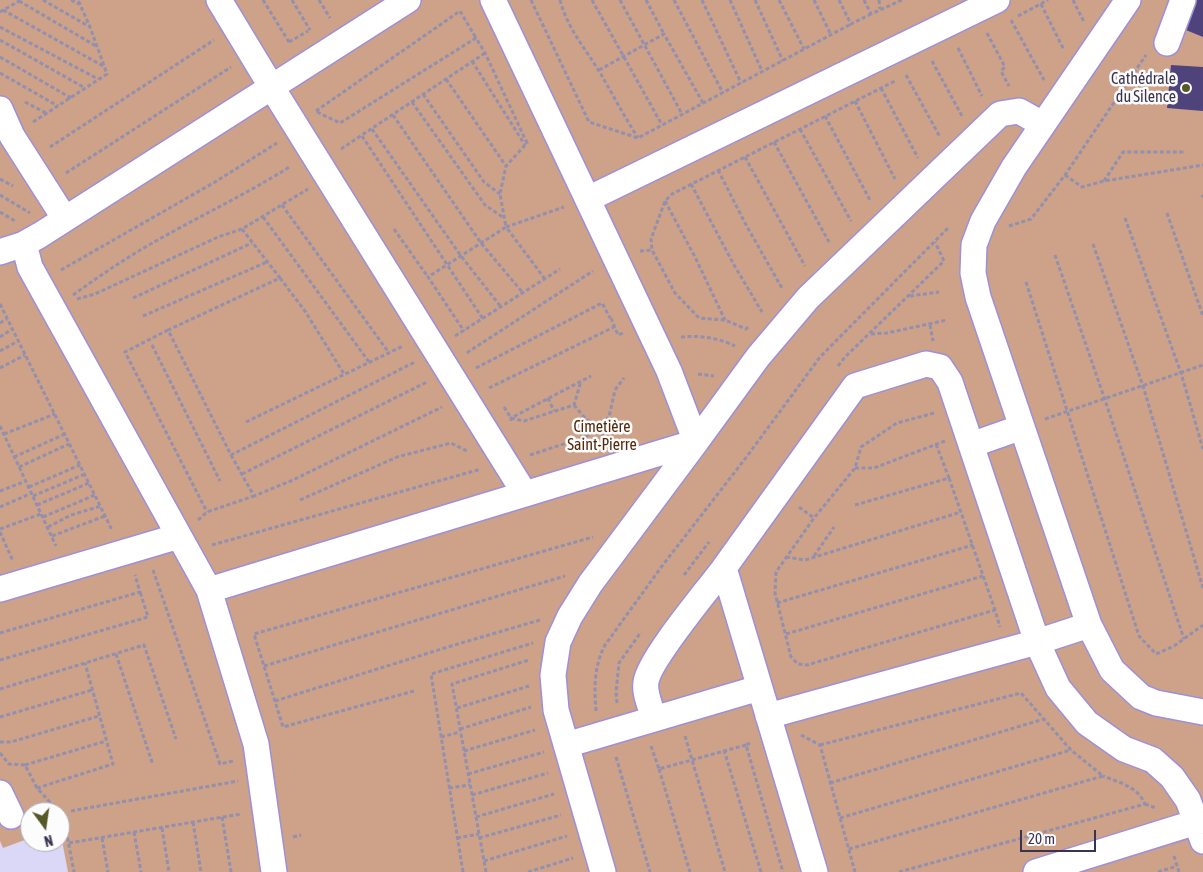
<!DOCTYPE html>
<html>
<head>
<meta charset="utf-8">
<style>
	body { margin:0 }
	#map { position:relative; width:1203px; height:872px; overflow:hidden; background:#dbd7f6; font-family:"Asap Condensed",sans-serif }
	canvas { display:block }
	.north { position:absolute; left:20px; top:802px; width:50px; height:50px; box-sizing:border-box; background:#fcfcfc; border:1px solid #aeacb8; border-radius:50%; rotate:166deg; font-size:14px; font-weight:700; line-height:20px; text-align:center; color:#393352 }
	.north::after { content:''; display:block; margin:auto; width:18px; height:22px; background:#565927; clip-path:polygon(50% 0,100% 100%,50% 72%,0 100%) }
	.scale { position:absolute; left:1020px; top:830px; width:76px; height:22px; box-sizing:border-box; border:2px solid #393352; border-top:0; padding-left:6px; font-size:15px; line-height:18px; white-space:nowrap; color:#393352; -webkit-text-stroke:4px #fcfcfc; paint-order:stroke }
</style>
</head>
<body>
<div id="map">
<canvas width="1203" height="872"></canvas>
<div class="north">N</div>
<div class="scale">20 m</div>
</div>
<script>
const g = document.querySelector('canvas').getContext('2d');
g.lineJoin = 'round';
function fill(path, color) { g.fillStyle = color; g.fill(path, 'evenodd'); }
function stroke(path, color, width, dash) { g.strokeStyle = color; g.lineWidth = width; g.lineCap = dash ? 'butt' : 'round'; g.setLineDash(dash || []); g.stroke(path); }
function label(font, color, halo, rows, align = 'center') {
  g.font = font + ' "Asap Condensed",sans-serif'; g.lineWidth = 5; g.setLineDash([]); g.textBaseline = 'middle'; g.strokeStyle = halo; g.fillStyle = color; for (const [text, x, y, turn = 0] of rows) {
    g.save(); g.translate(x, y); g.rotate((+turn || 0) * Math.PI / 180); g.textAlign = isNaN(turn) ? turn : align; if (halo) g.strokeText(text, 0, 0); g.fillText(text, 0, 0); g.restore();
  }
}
fill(new Path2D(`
	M 0,0 L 1203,0 L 1203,872 L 68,872 L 60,830 L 60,812 L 30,812 L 30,838 L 3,848 L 0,841 Z`), '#cda288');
fill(new Path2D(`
	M 1193,0 L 1203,0 L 1203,37 L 1181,28 Z
	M 1171,65 L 1203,67 L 1203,111 L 1167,108 Z`), '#4f437c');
const minor = new Path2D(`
	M 219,0 L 271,86 L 525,494
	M 493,0 L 669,371 L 696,442
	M 1128,0 L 1014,167 L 983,221 L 974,245 L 973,273 L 978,297 L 1089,625 L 1112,670 L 1141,697 L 1156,703 L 1203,712
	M 1167,43 L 1183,0
	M 0,109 L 12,136 L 65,219
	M 588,199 L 997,0
	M 0,252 L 24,244
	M 696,442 L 758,357 L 808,298 L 1000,114 L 1019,111 L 1042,124
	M 971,445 L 1022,427
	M 0,589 L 179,536
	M 209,590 L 696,442 L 590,584 L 570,616 L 558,642 L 553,675 L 556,710 L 603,872
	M 768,716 L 1037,642 L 1089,625
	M 654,719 C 651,707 644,694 646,682 C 649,659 708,590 724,568
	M 566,745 L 759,688
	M 0,793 L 11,816
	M 274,872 L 256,744 L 209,590 L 30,267 L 24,244 L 40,235 L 408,0
	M 815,872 L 724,568 L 855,386 L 926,364 L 940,367 L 950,382 L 1037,642 L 1058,688 L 1087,723 L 1124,749 L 1153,760 L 1172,777 L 1188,800 L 1203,841
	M 1036,872 L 1203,820`);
stroke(minor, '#9e8fd9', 28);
stroke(new Path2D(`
	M 43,0 L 90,27
	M 71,0 L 79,4
	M 263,0 L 289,42
	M 292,0 L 310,30
	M 319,0 L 330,18
	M 531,0 L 589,122 L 638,138 L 851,24
	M 560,0 C 567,27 584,47 599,71 C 612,93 624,116 638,138
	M 592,0 L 662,125
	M 620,0 L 682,114
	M 646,0 L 664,34
	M 674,0 L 723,93
	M 702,0 L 741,83
	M 730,0 L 762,71
	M 755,0 L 783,61
	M 779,0 L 804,49
	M 814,0 L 831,35
	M 839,0 L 851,24 L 871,14
	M 864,0 L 871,14 L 902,0
	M 879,0 L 880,9
	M 1073,0 L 1084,22
	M 19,1 L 96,46
	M 1041,4 L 1064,50
	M 3,10 L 103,66
	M 0,12 L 21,0
	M 1018,16 L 1048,0
	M 1011,20 L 1044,80
	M 0,27 L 98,79
	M 987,33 L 1005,67 L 1001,71 L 1009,86
	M 0,40 L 85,88
	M 289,42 L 308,31
	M 958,48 L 982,96
	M 0,57 L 71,98
	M 472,61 L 525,145
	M 932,61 L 962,116
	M 599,70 L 664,34 L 703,103
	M 0,73 L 58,106
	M 906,75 L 940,137
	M 446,79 L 506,166
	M 881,88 L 918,158
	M 423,94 L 484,182 L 500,194
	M 855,101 L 895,179
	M 25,102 L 46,113
	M 412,102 L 485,205 L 504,218
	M 316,111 L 460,11 L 476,38
	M 317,112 L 340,123 L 476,38 L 485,53 L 527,143 L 506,166 L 500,194 L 506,227 L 428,277 L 464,331
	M 393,115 L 481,243 L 523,293
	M 825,116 L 871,202
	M 33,122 L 107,74 L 90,27 L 78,0
	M 372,129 L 461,256 L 501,307
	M 800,129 L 851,221
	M 362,136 L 483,319
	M 774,142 L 829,242
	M 50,147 L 214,40
	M 341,149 L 485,53
	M 745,157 L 805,266
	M 718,170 L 745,223 L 783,290
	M 66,173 L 231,67
	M 1065,175 L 1082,187 L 1104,181 L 1203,165
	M 0,179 L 13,186
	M 1104,181 L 1123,152 L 1186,152
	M 691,184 L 734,265 L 762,312
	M 0,195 L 30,213
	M 1202,195 L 1203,197
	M 665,201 L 695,257 L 725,320
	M 282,205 L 389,353
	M 0,212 L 15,221
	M 1167,213 L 1203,316
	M 263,217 L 369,362
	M 1125,218 L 1181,373 L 1203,449
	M 1009,226 L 1031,219 L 1065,175 L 1146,55
	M 242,229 L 280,278 L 168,330 L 231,455 L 415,362
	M 394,229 L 428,277
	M 1093,244 L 1143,386 L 1203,588
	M 640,251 L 652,250
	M 1055,255 L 1105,400 L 1184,639
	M 61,270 L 215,182 L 277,143
	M 280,278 L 305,311 L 344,374
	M 545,279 L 506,227 L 564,207
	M 1026,282 L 1139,636 L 1156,654 L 1174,646 L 1203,625
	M 73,295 C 102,274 132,254 163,237 C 206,213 250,192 291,166
	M 910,296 L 939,292
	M 133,298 L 252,243
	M 77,299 L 95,294 L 218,237 L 242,229 L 308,189
	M 0,304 L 112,530
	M 143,316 L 267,262
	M 611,318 L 618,335 L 623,333
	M 0,323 L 7,319
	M 930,325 L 933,341
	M 748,327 L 746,329 L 725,320 L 699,318 L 675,293 L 652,250 L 651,239 L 665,201 L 672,194 L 895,81
	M 168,330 L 125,352 L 207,512
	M 871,334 L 887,333 L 947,320
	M 455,336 L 560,269
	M 0,337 L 12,329
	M 681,337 C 699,335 719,338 735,346
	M 152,345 L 220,481
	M 0,351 L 18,341
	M 469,353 L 468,352 L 593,271
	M 838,366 L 845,357 L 944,261 L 935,242
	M 0,368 L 25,355
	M 476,368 L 602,303 L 610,318
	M 698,374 L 714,376
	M 489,388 L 614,327
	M 548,398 L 554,411
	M 574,405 L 584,417 L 598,428 L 608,443
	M 504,407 L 511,418 L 524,421 L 574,405 L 581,381
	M 934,413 L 897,423 L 861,447 L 855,468 L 814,518 L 776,572 L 775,593 L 791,657 L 798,664 L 807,665 L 995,610 L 1000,627
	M 1045,419 L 1203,365
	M 511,421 L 511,418 L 591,376
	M 246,422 L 403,346
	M 0,426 L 56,546
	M 4,434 L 55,414
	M 231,455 L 254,496 L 293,480 L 442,407
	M 530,455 L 585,437 L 598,428 L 609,417 L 615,390 L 624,378
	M 14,457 L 65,434
	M 19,467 L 69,444
	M 855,468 L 874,468 L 945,441
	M 242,474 L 427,382
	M 949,478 L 995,610
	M 29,487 L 80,465
	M 0,491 L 26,481
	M 33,496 L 85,474
	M 300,500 L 397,457 L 451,443 L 467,451
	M 37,505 L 89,483
	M 855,505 L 949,478 L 936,444
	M 0,507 L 32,493
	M 799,507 L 814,518
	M 43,517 L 95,495
	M 198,520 L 207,512 L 254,496
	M 48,527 L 71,515 L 101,506
	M 0,529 L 41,514
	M 0,532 L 13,561
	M 52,536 L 105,516
	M 212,545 L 481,469
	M 814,556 L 834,527
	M 786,557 L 805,560 L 961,512
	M 153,570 L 220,764 L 233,761
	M 684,575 L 709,542
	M 777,603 L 973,545
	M 0,633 L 140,592 L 135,575
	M 786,634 L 983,576
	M 116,654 L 153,765
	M 0,660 L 148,617 L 140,592
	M 264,666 L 565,576
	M 0,689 L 144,645 L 176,739
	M 414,691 L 283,727 L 254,634 L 593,537
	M 275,701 L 451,646 L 540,620
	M 617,703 L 616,692 L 619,663 L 641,632
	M 457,708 L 529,686
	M 596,711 C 594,688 594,666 605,645 L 662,566 L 748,455 L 820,357 L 948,228
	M 0,717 L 92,690
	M 460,729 L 531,707
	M 801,735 L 820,745 L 855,872
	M 685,736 L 725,872
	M 441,737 L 460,732
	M 0,742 L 11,742 L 99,716
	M 750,743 L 746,745 L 783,872
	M 820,745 L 1021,693 L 1071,750 L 1103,776 L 849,849
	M 651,746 L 659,769 L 746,745
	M 724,750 L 761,872
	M 464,751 L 535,730
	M 0,753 L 9,764 L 25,765 L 37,788
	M 616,757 L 650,872
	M 25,765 L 106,741
	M 659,769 L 690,872
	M 468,774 L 544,752
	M 830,783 L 1044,719
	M 449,788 L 470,785
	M 472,795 L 548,773
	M 1145,804 L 1156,808
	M 71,811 L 238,781
	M 59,812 L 37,788 L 113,764 L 85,663
	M 60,813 L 64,819 L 74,872
	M 222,817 L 231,872
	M 476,817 L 554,794
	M 840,818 L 1071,750
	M 193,822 L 201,872
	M 162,828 L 169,872
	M 134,832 L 141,872
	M 293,837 L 301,835
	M 102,838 L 108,872
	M 457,838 L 479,834
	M 479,838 L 561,815
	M 69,843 L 241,814
	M 1174,856 L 1179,872
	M 484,861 L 567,836
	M 463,872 L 431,674 L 533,643
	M 486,872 L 452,684 L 529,660
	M 528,872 L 573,858
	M 899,872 L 1145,804 C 1137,786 1120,783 1103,776
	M 1158,872 L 1177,866`), '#938fae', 3, [4, 2.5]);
stroke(minor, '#fff', 25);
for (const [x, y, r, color] of [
	[1186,88,5,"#565927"]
]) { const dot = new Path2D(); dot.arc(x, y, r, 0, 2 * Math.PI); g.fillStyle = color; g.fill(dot); stroke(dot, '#fcfcfc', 2); }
label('16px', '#393352', '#fcfcfc', [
	["Cathédrale",1176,79],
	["du Silence",1176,97]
], 'right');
label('16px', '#53290b', '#fcfcfc', [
	["Cimetière",602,427],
	["Saint-Pierre",602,445]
]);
</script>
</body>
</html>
